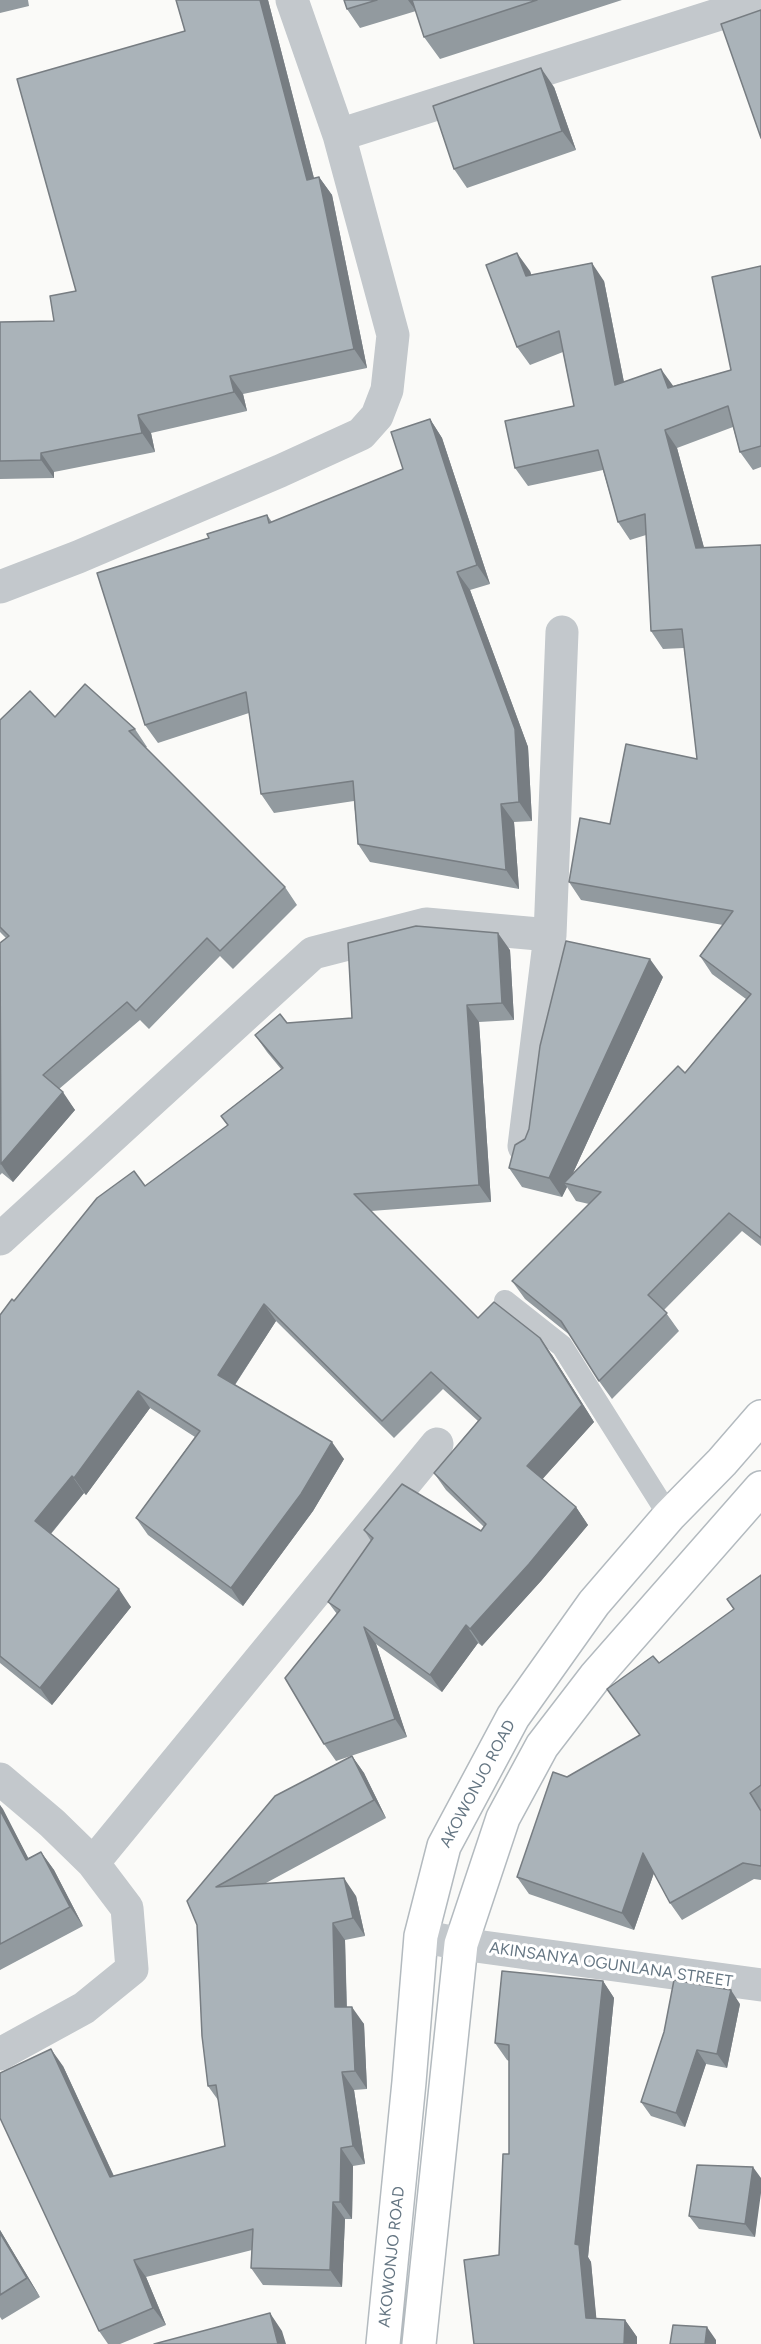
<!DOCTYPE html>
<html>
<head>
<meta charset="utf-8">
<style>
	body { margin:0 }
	canvas { display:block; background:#fafaf8 }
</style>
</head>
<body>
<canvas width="761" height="2344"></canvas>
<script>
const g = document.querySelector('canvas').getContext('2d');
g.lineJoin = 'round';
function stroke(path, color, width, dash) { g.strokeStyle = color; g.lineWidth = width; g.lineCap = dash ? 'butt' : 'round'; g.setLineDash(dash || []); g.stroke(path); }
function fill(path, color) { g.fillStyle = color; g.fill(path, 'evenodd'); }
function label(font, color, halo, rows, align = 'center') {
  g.font = font + ' Figtree,sans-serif'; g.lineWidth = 6; g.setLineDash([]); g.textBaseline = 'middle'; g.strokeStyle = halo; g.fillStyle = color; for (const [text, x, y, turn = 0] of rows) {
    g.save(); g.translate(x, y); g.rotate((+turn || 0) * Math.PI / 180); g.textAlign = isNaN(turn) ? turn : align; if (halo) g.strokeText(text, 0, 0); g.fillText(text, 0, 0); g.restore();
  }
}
const secondary = new Path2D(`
	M 383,2344 L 409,2082 L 421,1936 L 444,1846 L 513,1717 L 594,1603 L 669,1516 L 722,1462 L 761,1417
	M 419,2344 L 461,1944 L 503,1818 L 542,1746 L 595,1677 L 761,1488`);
stroke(secondary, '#b3babf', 36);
stroke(new Path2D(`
	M 505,1301 L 562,1346 L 669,1516`), '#c3c8cc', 22);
stroke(new Path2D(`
	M 339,135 L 761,1
	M 0,587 L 78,557 L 280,471 L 361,434 L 377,416 L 387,390 L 393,335 L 339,135 L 292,0
	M 524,1146 L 550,935 L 562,632
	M 0,1239 L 313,953 L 426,924 L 550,935
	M 0,1779 L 52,1823 L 93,1863 L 127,1908 L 132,1969 L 84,2008 L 0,2054
	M 93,1863 L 437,1444
	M 421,1936 L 461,1944 L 761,1985`), '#c3c8cc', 33);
stroke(secondary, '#fff', 33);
fill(new Path2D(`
	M 0,0 L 28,0 L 29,6 L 0,13 Z
	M 176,0 L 268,0 L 314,178 L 319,177 L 332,195 L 367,368 L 243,394 L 247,411 L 151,433 L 155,452 L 54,472 L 54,478 L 0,479 L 0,322 L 54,321 L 76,291 L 185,31 Z
	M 344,0 L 622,0 L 440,59 L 424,37 L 416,11 L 360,28 L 347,9 Z
	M 554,87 L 576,150 L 467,188 L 454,169 Z
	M 761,266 L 761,467 L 753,470 L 740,452 L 733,427 L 677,448 L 704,548 L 761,545 L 761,1246 L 742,1231 L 664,1310 L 679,1331 L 612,1399 L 599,1381 L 571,1336 L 525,1299 L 512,1281 L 589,1204 L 576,1201 L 567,1187 L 562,1197 L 522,1187 L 509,1168 L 525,1139 L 663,977 L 573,1173 L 685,1073 L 746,999 L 712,974 L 700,956 L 723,925 L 581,900 L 569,882 L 610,824 L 697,759 L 684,648 L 663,649 L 651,631 L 646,535 L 630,540 L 618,522 L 603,470 L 528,486 L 515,468 L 574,406 L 563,352 L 530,365 L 517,347 L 530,271 L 531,275 L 604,281 L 624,382 L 673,386 L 731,370 Z
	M 430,419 L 442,438 L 490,584 L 470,590 L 528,747 L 532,821 L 514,822 L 519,889 L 370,862 L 358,844 L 354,801 L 274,813 L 261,794 L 249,713 L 158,743 L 145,725 L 209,538 L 267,515 L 272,522 L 403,469 Z
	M 55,717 L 135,729 L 147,747 L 145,748 L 285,887 L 297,905 L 233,969 L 220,956 L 149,1029 L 140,1020 L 59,1089 L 75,1110 L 13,1182 L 2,1173 L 0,1175 L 0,943 L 6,938 L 0,932 L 0,720 Z
	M 510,950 L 514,1020 L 479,1022 L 491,1202 L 371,1211 L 478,1318 L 552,1355 L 594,1422 L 542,1479 L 576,1507 L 588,1525 L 541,1581 L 482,1646 L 478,1643 L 442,1692 L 376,1644 L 407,1737 L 336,1761 L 324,1744 L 337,1614 L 328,1602 L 371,1541 L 364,1530 L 481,1531 L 484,1527 L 446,1490 L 434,1473 L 478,1421 L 443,1389 L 394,1438 L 276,1321 L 235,1385 L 344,1459 L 313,1511 L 243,1606 L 148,1535 L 136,1518 L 195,1437 L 150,1408 L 86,1495 L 84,1493 L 51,1534 L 131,1607 L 52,1705 L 0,1663 L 0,1315 L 14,1301 L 145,1186 L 228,1126 L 221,1116 L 281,1069 L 267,1052 L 255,1035 L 287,1023 L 352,1018 Z
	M 761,1575 L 761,1880 L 754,1879 L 682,1920 L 670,1903 L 654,1873 L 634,1930 L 529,1894 L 517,1877 L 567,1777 L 640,1735 L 659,1663 L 734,1609 Z
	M 352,1756 L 364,1773 L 386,1818 L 266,1883 L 356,1896 L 365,1936 L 345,1940 L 347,2007 L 364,2024 L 367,2089 L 354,2090 L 365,2164 L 353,2166 L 352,2219 L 345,2219 L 342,2287 L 263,2285 L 251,2268 L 252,2250 L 146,2277 L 166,2325 L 120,2344 L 108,2344 L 99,2331 L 63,2066 L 114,2176 L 225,2146 L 218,2100 L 208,2086 L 197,1925 L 187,1901 Z
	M 0,1805 L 28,1858 L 41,1852 L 54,1870 L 83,1926 L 0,1970 Z
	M 603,1981 L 614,1998 L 588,2257 L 591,2262 L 596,2318 L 625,2320 L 637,2337 L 637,2344 L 474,2344 L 499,2255 L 509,2154 L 509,2061 L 507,2060 L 495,2043 Z
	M 740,2004 L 727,2068 L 706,2064 L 685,2127 L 651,2116 L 641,2102 Z
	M 761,2178 L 755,2237 L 699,2229 L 689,2216 Z
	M 0,2230 L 40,2297 L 2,2320 L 0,2317 Z`), '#929a9f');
fill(new Path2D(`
	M 260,0 L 268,0 L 319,198 L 307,180 Z
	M 408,0 L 413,0 L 416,11 Z
	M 541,68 L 554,87 L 576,150 L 562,131 Z
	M 319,177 L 332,195 L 367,368 L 354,349 Z
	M 517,253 L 530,271 L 538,294 L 526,276 Z
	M 592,263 L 604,281 L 628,403 L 615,385 Z
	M 661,369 L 674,387 L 668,388 Z
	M 230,376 L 243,394 L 247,411 L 234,392 Z
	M 138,415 L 151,433 L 155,452 L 142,433 Z
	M 430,419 L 442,438 L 490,584 L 477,565 Z
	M 665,430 L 677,448 L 709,566 L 696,548 Z
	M 41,453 L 54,472 L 54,478 L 41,460 Z
	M 457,572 L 470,590 L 528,747 L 532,821 L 519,802 Z
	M 501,804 L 514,822 L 519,889 L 506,870 Z
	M 498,933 L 510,950 L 514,1020 L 502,1003 Z
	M 650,959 L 663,977 L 568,1184 L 564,1183 L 567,1187 L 562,1197 L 549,1178 Z
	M 467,1005 L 479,1022 L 491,1202 L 479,1185 Z
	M 63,1092 L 75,1110 L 13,1182 L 1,1164 Z
	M 264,1304 L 276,1321 L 230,1392 L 218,1375 Z
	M 540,1338 L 552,1355 L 594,1422 L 539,1483 L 527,1466 Z
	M 138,1391 L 150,1408 L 86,1495 L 74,1478 Z
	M 332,1442 L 344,1459 L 313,1511 L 243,1606 L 231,1588 Z
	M 72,1476 L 84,1493 L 47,1538 L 35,1521 Z
	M 576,1507 L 588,1525 L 541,1581 L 482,1646 L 470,1629 Z
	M 119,1589 L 131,1607 L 52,1705 L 40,1688 Z
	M 466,1625 L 478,1643 L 442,1692 L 430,1675 Z
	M 364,1627 L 376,1644 L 407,1737 L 395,1719 Z
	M 352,1756 L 364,1773 L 386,1818 L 374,1800 Z
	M 0,1805 L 3,1809 L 39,1879 L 26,1860 L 0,1810 Z
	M 41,1852 L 54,1870 L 83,1926 L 70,1907 Z
	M 643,1853 L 655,1870 L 634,1930 L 622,1913 Z
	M 344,1878 L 356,1896 L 365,1936 L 353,1918 Z
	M 333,1923 L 345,1940 L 347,2025 L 335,2007 Z
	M 603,1981 L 614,1998 L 588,2257 L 591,2262 L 598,2335 L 586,2318 L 575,2244 Z
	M 731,1990 L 740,2004 L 727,2068 L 717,2054 Z
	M 352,2007 L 364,2024 L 367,2089 L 355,2071 Z
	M 51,2049 L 63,2066 L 122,2194 L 110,2177 Z
	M 697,2050 L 706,2064 L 685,2127 L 676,2113 Z
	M 342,2072 L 354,2090 L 365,2164 L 353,2146 Z
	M 341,2148 L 353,2166 L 352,2219 L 340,2202 Z
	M 753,2167 L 761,2178 L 761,2193 L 755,2237 L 745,2224 Z
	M 333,2202 L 345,2219 L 342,2287 L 330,2270 Z
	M 0,2230 L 40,2297 L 27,2278 L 0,2233 Z
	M 134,2260 L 146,2277 L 166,2325 L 153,2308 Z
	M 270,2313 L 282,2331 L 286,2344 L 278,2344 Z
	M 625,2320 L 637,2337 L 637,2344 L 624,2344 Z
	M 707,2327 L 716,2340 L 716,2344 L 705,2344 Z`), '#777d82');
const building = new Path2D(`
	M 176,0 L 260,0 L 307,180 L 319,177 L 354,349 L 230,376 L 234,392 L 138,415 L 142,433 L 41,453 L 41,460 L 0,461 L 0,322 L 54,321 L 50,296 L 76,291 L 17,79 L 185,31 Z
	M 344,0 L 377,0 L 347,9 Z
	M 412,0 L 537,0 L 424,37 Z
	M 761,10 L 761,138 L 721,24 Z
	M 541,68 L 562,131 L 454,169 L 433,106 Z
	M 517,253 L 526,276 L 592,263 L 615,385 L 661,369 L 668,388 L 731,370 L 712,277 L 761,266 L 761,446 L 740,452 L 728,406 L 665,430 L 696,548 L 761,545 L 761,1238 L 729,1213 L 648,1295 L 667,1313 L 599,1381 L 561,1321 L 512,1281 L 601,1192 L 564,1183 L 678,1066 L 685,1073 L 751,994 L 700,956 L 733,911 L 569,882 L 580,818 L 610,824 L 626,744 L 697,759 L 682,629 L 651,631 L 645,514 L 618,522 L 598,450 L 515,468 L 505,421 L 574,406 L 559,331 L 517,347 L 486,265 Z
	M 430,419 L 477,565 L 457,572 L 515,729 L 519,802 L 501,804 L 506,870 L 358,844 L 353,781 L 261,794 L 246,692 L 145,725 L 97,573 L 209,538 L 207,534 L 267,515 L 269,523 L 403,469 L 391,432 Z
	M 85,684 L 135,729 L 129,731 L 285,887 L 220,951 L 207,938 L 136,1011 L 127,1002 L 43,1075 L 63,1092 L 1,1164 L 0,943 L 9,936 L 0,927 L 0,720 L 30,691 L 55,717 Z
	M 416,926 L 498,933 L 502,1003 L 467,1005 L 479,1185 L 354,1194 L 478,1318 L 494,1302 L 540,1338 L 582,1405 L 527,1466 L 576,1507 L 529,1564 L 470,1629 L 466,1625 L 430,1675 L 364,1627 L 395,1719 L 324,1744 L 285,1678 L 340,1610 L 328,1602 L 373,1538 L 364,1530 L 402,1484 L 481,1531 L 486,1524 L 434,1473 L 481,1418 L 431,1372 L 382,1421 L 264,1304 L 218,1375 L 332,1442 L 301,1494 L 231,1588 L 136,1518 L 200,1431 L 138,1391 L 74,1478 L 72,1476 L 35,1521 L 119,1589 L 40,1688 L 0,1656 L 0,1315 L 12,1299 L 14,1301 L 97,1198 L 134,1171 L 145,1186 L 228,1125 L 221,1116 L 283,1068 L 255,1035 L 280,1014 L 287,1023 L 352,1018 L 348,943 Z
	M 566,941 L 650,959 L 549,1178 L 509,1168 L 515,1145 L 525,1139 L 529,1129 L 540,1046 Z
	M 761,1575 L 761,1785 L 750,1793 L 761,1811 L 761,1866 L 743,1863 L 670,1903 L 643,1853 L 622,1913 L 517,1877 L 553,1772 L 567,1777 L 640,1735 L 607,1689 L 653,1656 L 659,1663 L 734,1609 L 727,1599 Z
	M 352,1756 L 374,1800 L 216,1887 L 344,1878 L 353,1918 L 333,1923 L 335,2007 L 352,2007 L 355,2071 L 342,2072 L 353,2146 L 341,2148 L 340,2202 L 333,2202 L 330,2270 L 251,2268 L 253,2229 L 134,2260 L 153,2308 L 99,2331 L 0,2118 L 0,2073 L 51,2049 L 110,2177 L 225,2146 L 216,2085 L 208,2086 L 202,2036 L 197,1925 L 187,1901 L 275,1796 Z
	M 0,1810 L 26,1860 L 41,1852 L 70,1907 L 0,1944 Z
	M 502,1971 L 603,1981 L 575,2244 L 579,2245 L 586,2318 L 625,2320 L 624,2344 L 474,2344 L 464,2260 L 499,2255 L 503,2154 L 509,2154 L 509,2045 L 495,2043 Z
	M 674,1980 L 731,1990 L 717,2054 L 697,2050 L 676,2113 L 641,2102 L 664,2032 Z
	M 697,2165 L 753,2167 L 745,2224 L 689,2216 Z
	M 0,2233 L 27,2278 L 0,2295 Z
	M 270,2313 L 278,2344 L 154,2344 Z
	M 673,2325 L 707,2327 L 705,2344 L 670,2344 Z`);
fill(building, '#aab3b9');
stroke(building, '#777d82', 1.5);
label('16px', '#657683', '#fff', [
	["AKOWONJO ROAD",478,1784,-62],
	["AKINSANYA OGUNLANA STREET",611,1965,8],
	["AKOWONJO ROAD",392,2257,-84]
]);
</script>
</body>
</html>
